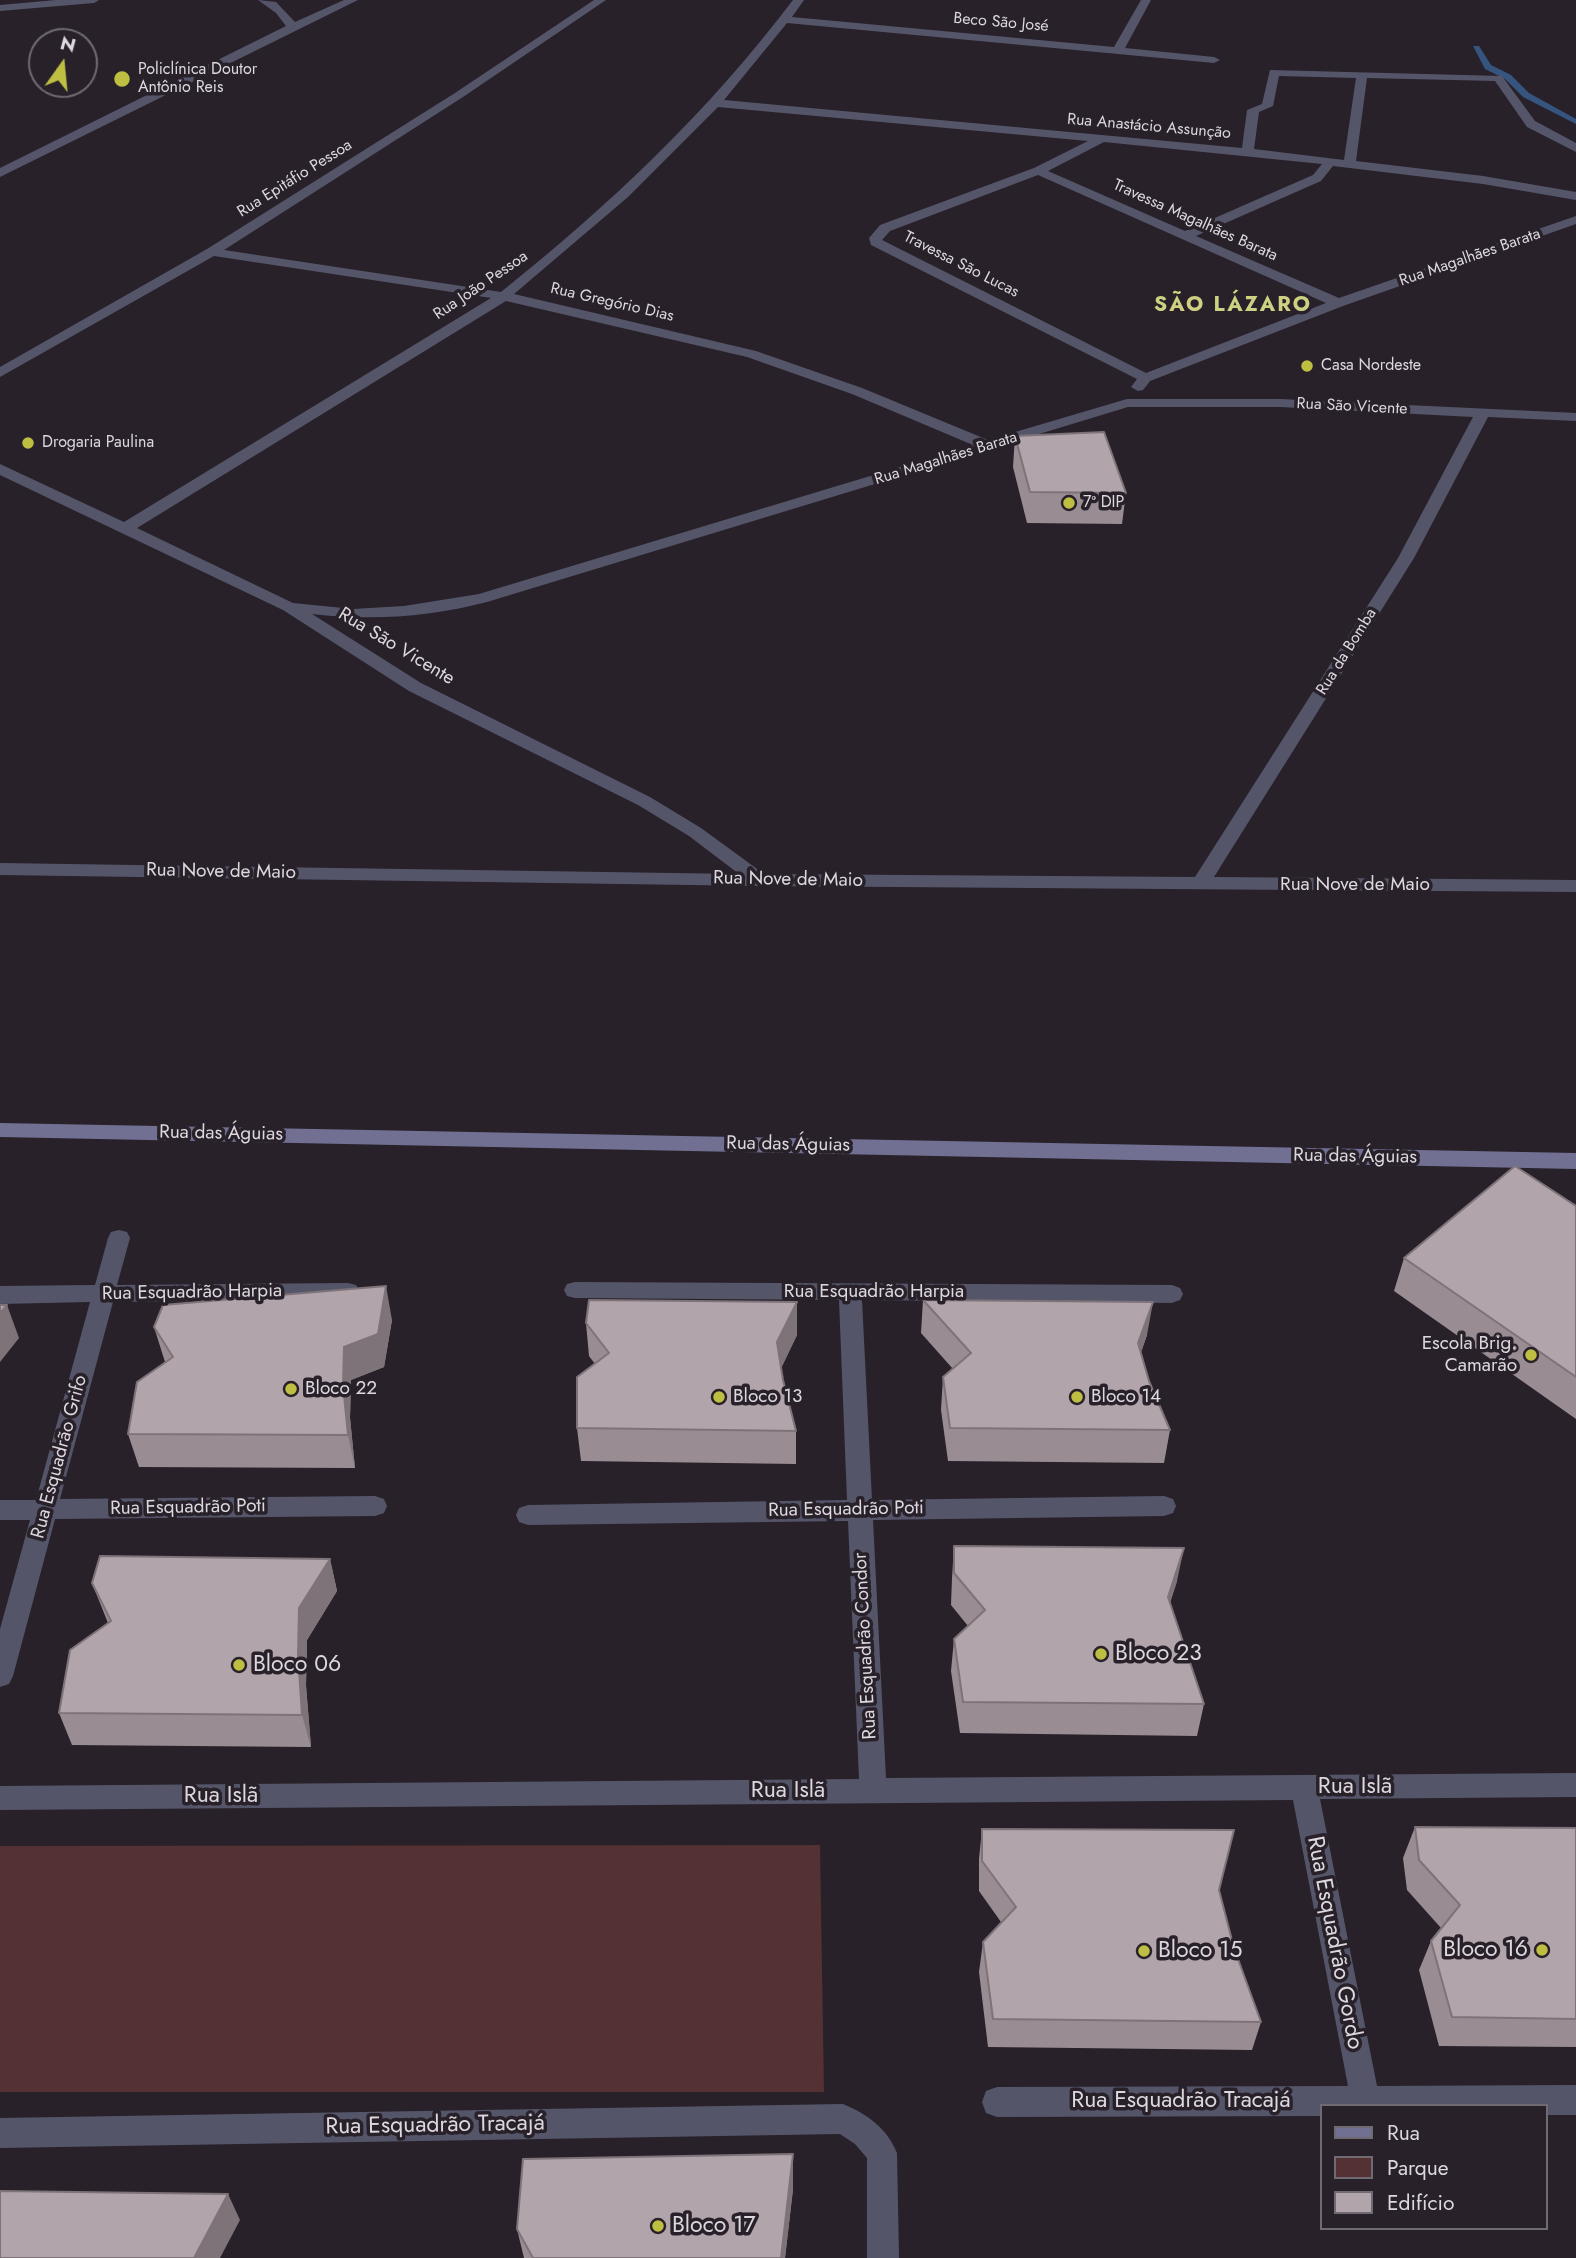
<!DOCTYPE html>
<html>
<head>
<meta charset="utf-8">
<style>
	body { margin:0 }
	#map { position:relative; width:1576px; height:2258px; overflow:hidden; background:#28212a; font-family:Jost,sans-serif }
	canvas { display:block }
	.legend { position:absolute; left:1320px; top:2104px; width:228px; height:126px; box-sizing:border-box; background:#28212a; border:2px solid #706a72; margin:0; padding:9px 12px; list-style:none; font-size:21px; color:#ddd8df }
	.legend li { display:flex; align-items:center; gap:14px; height:35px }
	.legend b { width:35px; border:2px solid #706a72 }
	.north { position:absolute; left:28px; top:28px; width:70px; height:70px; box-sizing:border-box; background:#28212a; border:2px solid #706a72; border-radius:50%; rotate:15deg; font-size:19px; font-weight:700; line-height:28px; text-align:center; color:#ddd8df }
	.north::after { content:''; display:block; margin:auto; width:24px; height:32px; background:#bebf42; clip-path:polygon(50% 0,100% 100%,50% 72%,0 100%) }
</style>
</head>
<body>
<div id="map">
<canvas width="1576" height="2258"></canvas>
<ul class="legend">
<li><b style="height:9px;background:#717092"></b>Rua</li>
<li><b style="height:19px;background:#543132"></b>Parque</li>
<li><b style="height:19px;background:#b2a4ab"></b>Edifício</li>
</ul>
<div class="north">N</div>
</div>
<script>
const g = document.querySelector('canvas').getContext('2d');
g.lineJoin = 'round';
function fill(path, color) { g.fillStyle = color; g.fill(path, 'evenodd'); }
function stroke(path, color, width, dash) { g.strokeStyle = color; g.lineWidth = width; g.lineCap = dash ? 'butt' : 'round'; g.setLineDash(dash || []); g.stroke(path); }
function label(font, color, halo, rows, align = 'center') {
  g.font = font + ' Jost,sans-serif'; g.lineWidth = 7; g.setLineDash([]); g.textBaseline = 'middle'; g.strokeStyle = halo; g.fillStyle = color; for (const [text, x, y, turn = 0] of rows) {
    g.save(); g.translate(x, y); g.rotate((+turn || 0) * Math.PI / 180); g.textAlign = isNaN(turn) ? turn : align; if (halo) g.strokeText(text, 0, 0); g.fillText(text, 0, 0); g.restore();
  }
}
fill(new Path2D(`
	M 820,1845 L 824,2092 L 0,2092 L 0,1846 Z`), '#543132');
fill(new Path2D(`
	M 1473,46 L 1479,46 L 1491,65 L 1511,75 L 1529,93 L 1576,119 L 1576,124 L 1523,97 L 1505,79 L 1485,69 Z`), '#35557f');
fill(new Path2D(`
	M 56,0 L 99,0 L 94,3 L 0,11 L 0,5 Z
	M 258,0 L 276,2 L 295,22 L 344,0 L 358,0 L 0,177 L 0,168 L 286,26 L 276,13 Z
	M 594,0 L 606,0 L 463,97 L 224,250 L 501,292 C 610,205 709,111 793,0 L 804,0 L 792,17 L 1114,47 L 1141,0 L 1151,0 L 1125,48 L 1214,57 L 1220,60 L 1214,63 L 787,23 L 724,100 L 1242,148 L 1247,110 L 1262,104 L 1270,70 L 1502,76 L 1535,121 L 1576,143 L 1576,152 L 1527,127 L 1495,81 L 1367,78 L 1356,161 L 1483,176 L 1576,192 L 1576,200 L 1483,184 L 1333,166 L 1321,181 L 1196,236 L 1339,298 L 1576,216 L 1576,224 L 1343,306 L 1150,381 L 1143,390 L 1138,391 L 1131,387 L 1137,379 L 871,245 L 869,238 L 880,225 L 1034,168 L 1088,141 L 718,107 L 628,197 L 514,294 L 756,351 L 862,388 L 988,440 L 1127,399 L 1280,399 L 1576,413 L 1576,421 L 1488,417 L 1414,558 L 1214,877 L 1576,880 L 1576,892 L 760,886 L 0,875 L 0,863 L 739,874 L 689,836 L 638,805 L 409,691 L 283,610 L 0,475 L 0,464 L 124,522 L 491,298 L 214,256 L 0,377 L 0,367 L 207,249 L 455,93 ZM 1279,76 L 1356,78 L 1344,160 L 1254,149 L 1259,112 L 1273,106 ZM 1104,142 L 1322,164 L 1313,175 L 1185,231 L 1048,171 ZM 1038,175 L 1326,303 L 1146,373 L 882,240 L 890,231 ZM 506,301 L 747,357 L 852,394 L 973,445 L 479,594 L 404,606 L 353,609 L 293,603 L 137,528 ZM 1128,407 L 1280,407 L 1473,417 L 1398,558 L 1195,877 L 764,874 L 701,828 L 650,797 L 421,683 L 312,614 C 370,621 430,617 487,602 Z
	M 119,1230 L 127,1232 L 130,1238 L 117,1285 L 348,1283 L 356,1285 L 359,1291 L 356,1297 L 348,1299 L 113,1302 L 60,1499 L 375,1496 L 384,1499 L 387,1506 L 384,1513 L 375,1516 L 55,1519 L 13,1676 L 9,1684 L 0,1687 L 0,1629 L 30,1520 L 0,1520 L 0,1500 L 36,1500 L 90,1302 L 0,1304 L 0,1286 L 95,1285 L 108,1238 L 111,1232 Z
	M 575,1282 L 1172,1285 L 1180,1288 L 1183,1294 L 1180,1300 L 1172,1303 L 862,1300 L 872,1500 L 1164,1496 L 1173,1499 L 1176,1506 L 1173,1513 L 1164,1516 L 873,1520 L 886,1778 L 1576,1773 L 1576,1797 L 1320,1799 L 1377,2086 L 1576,2085 L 1576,2115 L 1546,2115 L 1546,2106 L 1322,2106 L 1322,2116 L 997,2117 L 986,2113 L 982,2102 L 986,2091 L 997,2087 L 1348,2086 L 1293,1800 L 0,1810 L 0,1786 L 859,1779 L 848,1521 L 528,1525 L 519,1522 L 516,1515 L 519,1508 L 528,1505 L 847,1500 L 839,1300 L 575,1298 L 567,1296 L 564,1290 L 567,1284 Z
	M 843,2104 C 867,2114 887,2128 897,2153 L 899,2258 L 867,2258 L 867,2158 L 855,2144 L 840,2134 L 0,2148 L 0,2118 Z`), '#55556a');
fill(new Path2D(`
	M 0,1123 L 1576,1153 L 1576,1169 L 0,1137 Z`), '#717092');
fill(new Path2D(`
	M 1015,436 L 1126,493 L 1122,524 L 1027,523 L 1013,467 Z
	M 1576,1206 L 1576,1419 L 1394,1291 L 1404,1258 Z
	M 923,1300 L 1147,1335 L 1141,1352 L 1149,1381 L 1170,1430 L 1164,1463 L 948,1461 L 941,1410 L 943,1377 L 953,1369 L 921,1333 Z
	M 392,1320 L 384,1367 L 351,1380 L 350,1418 L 355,1468 L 139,1467 L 128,1434 L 165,1362 L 154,1327 Z
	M 586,1323 L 797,1335 L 781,1368 L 783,1380 L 796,1431 L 796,1464 L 581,1461 L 577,1428 L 595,1364 L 589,1356 Z
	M 954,1546 L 1177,1581 L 1170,1602 L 1204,1704 L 1197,1736 L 960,1733 L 951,1671 L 954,1639 L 968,1626 L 951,1605 L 952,1578 Z
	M 330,1559 L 337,1591 L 307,1640 L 306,1686 L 311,1747 L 72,1745 L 59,1713 L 108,1623 L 92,1583 Z
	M 1415,1827 L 1576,1828 L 1576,2047 L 1439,2046 L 1419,1970 L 1431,1941 L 1441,1928 L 1407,1890 L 1403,1858 Z
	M 982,1829 L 1219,1890 L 1234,1948 L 1261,2022 L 1252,2050 L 988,2047 L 979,1972 L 983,1942 L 1001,1922 L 979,1891 L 979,1859 Z
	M 793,2189 L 785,2258 L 524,2258 L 517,2229 Z`), '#998d93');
fill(new Path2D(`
	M 386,1286 L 392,1320 L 384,1367 L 351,1380 L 350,1418 L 355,1468 L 348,1435 L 343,1385 L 344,1347 Z
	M 797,1302 L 797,1335 L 778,1375 L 777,1342 Z
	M 1153,1302 L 1147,1335 L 1133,1376 L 1138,1343 Z
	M 7,1305 L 19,1338 L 0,1362 L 0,1313 Z
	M 1184,1548 L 1177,1581 L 1162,1629 L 1168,1597 Z
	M 330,1559 L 337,1591 L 307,1640 L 306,1686 L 311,1747 L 302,1715 L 298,1655 L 299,1608 Z
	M 793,2154 L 793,2189 L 785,2258 L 781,2258 Z
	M 228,2194 L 240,2220 L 220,2258 L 194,2258 Z`), '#7d7378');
const building = new Path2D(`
	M 1104,432 L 1126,493 L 1030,492 L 1015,436 Z
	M 1515,1166 L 1576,1206 L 1576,1377 L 1404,1258 Z
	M 386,1286 L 378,1334 L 344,1347 L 343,1385 L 348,1435 L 128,1434 L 137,1382 L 173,1357 L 154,1327 L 163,1305 Z
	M 589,1300 L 797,1302 L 777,1342 L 783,1380 L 796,1431 L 577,1428 L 577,1377 L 609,1353 L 586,1323 Z
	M 923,1300 L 1153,1302 L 1138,1343 L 1149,1381 L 1170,1430 L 950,1428 L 943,1377 L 971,1353 Z
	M 0,1305 L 7,1305 L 0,1313 Z
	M 954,1546 L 1184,1548 L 1168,1597 L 1204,1704 L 963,1702 L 954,1639 L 985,1610 L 954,1573 Z
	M 100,1556 L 330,1559 L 299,1608 L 298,1655 L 302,1715 L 59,1713 L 70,1650 L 111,1621 L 92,1583 Z
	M 1415,1827 L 1576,1828 L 1576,2019 L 1452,2017 L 1431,1941 L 1460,1905 L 1419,1860 Z
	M 982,1829 L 1234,1830 L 1219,1890 L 1234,1948 L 1261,2022 L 993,2019 L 983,1942 L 1016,1907 L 982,1861 Z
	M 793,2154 L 781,2258 L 533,2258 L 517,2229 L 523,2159 Z
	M 0,2191 L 228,2194 L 194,2258 L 0,2258 Z`);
fill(building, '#b2a4ab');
stroke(building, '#7d7378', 2);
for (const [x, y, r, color] of [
	[122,79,9,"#bebf42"],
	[1307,366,7,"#bebf42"],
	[28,443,7,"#bebf42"],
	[1069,503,7,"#bebf42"],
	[1531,1355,7,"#bebf42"],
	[291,1389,7,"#bebf42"],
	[719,1397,7,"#bebf42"],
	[1077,1397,7,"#bebf42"],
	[1101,1654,7,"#bebf42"],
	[239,1665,7,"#bebf42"],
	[1542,1950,7,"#bebf42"],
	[1144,1951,7,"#bebf42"],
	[658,2226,7,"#bebf42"]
]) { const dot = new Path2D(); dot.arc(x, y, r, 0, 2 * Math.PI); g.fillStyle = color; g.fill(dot); stroke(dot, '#28212a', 2.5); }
label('16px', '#ddd8df', '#28212a', [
	["Beco São José",1001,23,5],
	["Rua Anastácio Assunção",1149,127,5],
	["Rua Epitáfio Pessoa",295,179,-32],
	["Travessa Magalhães Barata",1195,221,24],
	["Rua Magalhães Barata",1470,258,-19],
	["Travessa São Lucas",961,265,27],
	["Rua João Pessoa",481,286,-34],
	["Rua Gregório Dias",612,303,13],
	["Rua São Vicente",1352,407,3],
	["Rua Magalhães Barata",946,459,-17],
	["Rua da Bomba",1347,652,-58]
]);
label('16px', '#ddd8df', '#28212a', [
	["Policlínica Doutor",138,70],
	["Antônio Reis",138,88],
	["Casa Nordeste",1321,366],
	["Drogaria Paulina",42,443],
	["7º DIP",1083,503]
], 'left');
label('19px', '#ddd8df', '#28212a', [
	["Rua São Vicente",396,647,31],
	["Rua Nove de Maio",221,872,1],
	["Rua Nove de Maio",788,880,1],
	["Rua Nove de Maio",1355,885],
	["Rua das Águias",221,1134,1],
	["Rua das Águias",788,1145,1],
	["Rua das Águias",1355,1157,1],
	["Rua Esquadrão Harpia",874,1292],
	["Rua Esquadrão Harpia",192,1293,-1],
	["Rua Esquadrão Grifo",60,1457,-75],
	["Rua Esquadrão Poti",188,1508,-1],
	["Rua Esquadrão Poti",846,1510,-1],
	["Rua Esquadrão Condor",866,1646,-93]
]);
label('19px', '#ddd8df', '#28212a', [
	["Escola Brig.",1517,1344,"right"],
	["Camarão",1517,1366,"right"],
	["Bloco 22",305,1389],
	["Bloco 13",733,1397],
	["Bloco 14",1091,1397]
], 'left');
g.letterSpacing = '2px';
label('bold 21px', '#ced082', '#28212a', [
	["SÃO LÁZARO",1233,306]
]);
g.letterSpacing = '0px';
label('23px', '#ddd8df', '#28212a', [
	["Bloco 23",1115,1654],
	["Bloco 06",253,1665],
	["Bloco 16",1528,1950,"right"],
	["Bloco 15",1158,1951],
	["Bloco 17",672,2226]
], 'left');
label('23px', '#ddd8df', '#28212a', [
	["Rua Islã",1355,1787],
	["Rua Islã",788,1791],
	["Rua Islã",221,1796],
	["Rua Esquadrão Gordo",1334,1943,79],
	["Rua Esquadrão Tracajá",1181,2101],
	["Rua Esquadrão Tracajá",435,2126,-1]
]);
</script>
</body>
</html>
